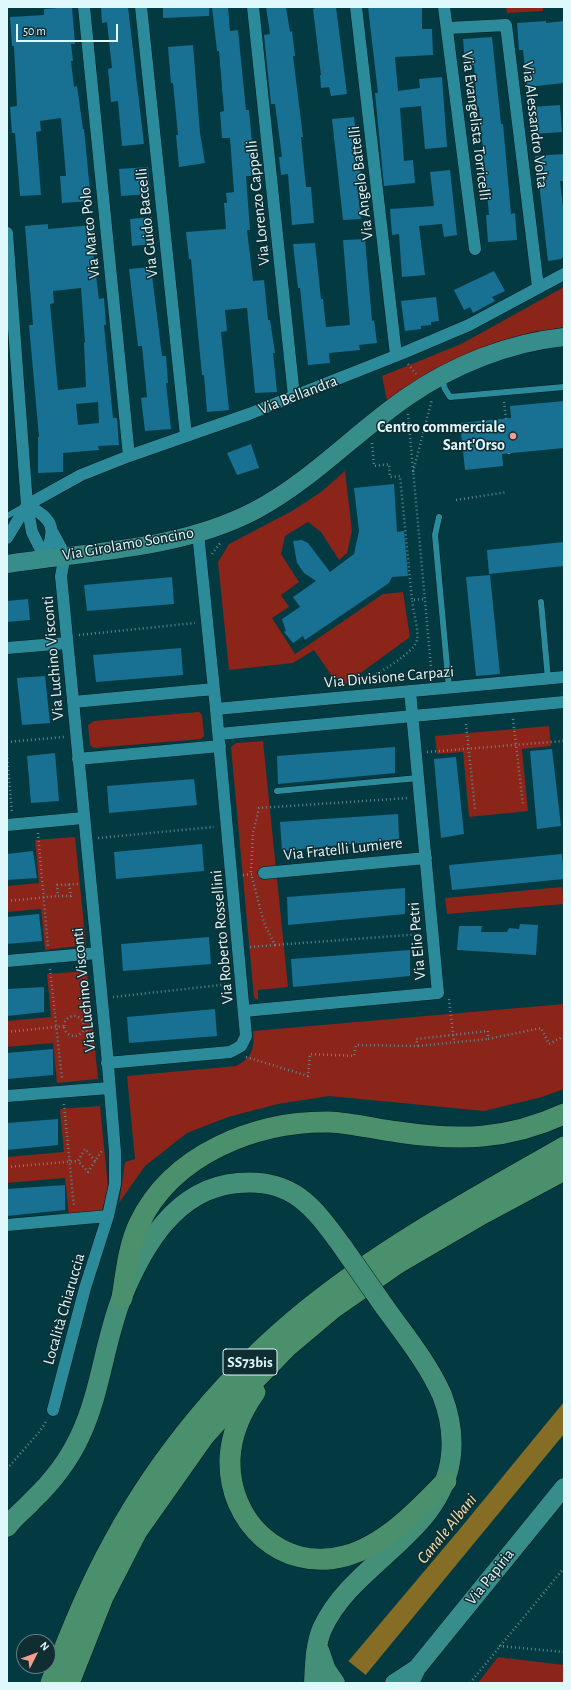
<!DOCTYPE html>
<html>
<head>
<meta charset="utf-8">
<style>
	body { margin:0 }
	#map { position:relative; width:571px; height:1690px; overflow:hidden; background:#033941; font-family:"Alegreya Sans",sans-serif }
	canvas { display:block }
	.frame { position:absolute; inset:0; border:8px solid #dff8fc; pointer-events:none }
	.north { position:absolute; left:16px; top:1634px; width:40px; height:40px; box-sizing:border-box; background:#102d32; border:1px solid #637e83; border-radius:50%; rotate:48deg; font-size:11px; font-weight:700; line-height:16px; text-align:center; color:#dff8fc }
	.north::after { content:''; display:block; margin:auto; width:14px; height:18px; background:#f59d8e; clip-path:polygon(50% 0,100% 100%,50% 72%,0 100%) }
	.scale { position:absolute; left:16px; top:24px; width:102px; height:18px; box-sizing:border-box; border:2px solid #dff8fc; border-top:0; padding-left:5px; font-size:12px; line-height:14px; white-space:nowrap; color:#dff8fc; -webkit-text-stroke:3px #102d32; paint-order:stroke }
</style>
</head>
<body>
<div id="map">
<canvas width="571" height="1690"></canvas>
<div class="frame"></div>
<div class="north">N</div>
<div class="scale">50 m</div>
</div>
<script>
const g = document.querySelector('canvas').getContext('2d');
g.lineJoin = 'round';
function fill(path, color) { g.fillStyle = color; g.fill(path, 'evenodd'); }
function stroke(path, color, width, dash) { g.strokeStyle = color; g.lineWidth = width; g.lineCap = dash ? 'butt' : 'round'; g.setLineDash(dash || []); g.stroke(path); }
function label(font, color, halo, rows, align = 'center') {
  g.font = font + ' "Alegreya Sans",sans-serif'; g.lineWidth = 3; g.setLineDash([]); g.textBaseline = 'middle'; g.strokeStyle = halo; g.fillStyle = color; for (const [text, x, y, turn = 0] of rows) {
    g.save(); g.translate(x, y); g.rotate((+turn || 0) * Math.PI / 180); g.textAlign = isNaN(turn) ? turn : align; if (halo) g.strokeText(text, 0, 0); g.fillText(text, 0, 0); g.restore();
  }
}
fill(new Path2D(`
	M 506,7 L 543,7 L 543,11 L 507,13 Z
	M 564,287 L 564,327 C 499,338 440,361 387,401 L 382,376 L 461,344 Z
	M 345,471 L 352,531 L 347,553 L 339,560 L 321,532 L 308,522 L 285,536 L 281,554 L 299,582 L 281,595 L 289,607 L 272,618 L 295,654 L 383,594 L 403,592 L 410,637 L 340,688 L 314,650 L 293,663 L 229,670 L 218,562 L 229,544 L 292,511 L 321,492 Z
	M 199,712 L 202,715 L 204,736 L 201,739 L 94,748 L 90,745 L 88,725 L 94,721 Z
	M 549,726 L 551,746 L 522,749 L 528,811 L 469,817 L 463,752 L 437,754 L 435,736 Z
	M 263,741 L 288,987 L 258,990 L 258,1000 L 254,998 L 231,747 L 236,743 Z
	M 75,837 L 86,945 L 45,950 L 41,909 L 7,912 L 7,886 L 39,883 L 35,840 Z
	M 562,887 L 564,904 L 447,914 L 445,898 Z
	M 87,971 L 98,1079 L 57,1083 L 53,1043 L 7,1047 L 7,1021 L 51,1017 L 47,974 Z
	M 564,1004 L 564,1089 L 542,1097 L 484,1111 L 329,1096 L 278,1104 L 228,1117 L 187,1133 L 145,1166 L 119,1203 L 125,1162 L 135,1159 L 127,1076 L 236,1066 C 252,1058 255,1048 253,1031 Z
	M 100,1106 L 108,1187 L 101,1215 L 69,1217 L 65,1178 L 7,1183 L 7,1157 L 64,1152 L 60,1109 Z
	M 498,1657 L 564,1665 L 564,1683 L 478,1683 Z`), '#8b2419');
fill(new Path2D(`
	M 564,1402 L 564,1434 L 359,1683 L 330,1683 L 459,1530 Z`), '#866d25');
fill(new Path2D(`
	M 347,1660 L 367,1676 L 362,1683 L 328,1683 Z`), '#033941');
fill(new Path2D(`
	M 72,7 L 75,44 L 71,44 L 73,61 L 71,61 L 74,87 L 77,86 L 83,129 L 84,129 L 91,201 L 62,203 L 60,176 L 66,176 L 61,118 L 40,121 L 41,131 L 36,132 L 41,195 L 20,196 L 15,133 L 12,133 L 10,107 L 17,106 L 14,46 L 12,46 L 10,17 L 44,15 L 44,9 Z
	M 101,7 L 128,7 L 144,144 L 122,146 L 118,101 L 111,102 L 108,69 L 112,68 L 107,22 L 102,23 Z
	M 163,7 L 209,7 L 209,16 L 163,18 Z
	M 212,7 L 228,7 L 230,31 L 238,30 L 246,110 L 249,110 L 255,176 L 246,176 L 250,230 L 247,230 L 253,281 L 264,280 L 268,320 L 270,320 L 275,353 L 273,353 L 277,392 L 255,393 L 247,308 L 225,310 L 227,331 L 221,332 L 229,410 L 207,412 L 204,375 L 202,375 L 198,334 L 191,259 L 189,259 L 186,232 L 226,229 L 224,203 L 227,203 L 226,193 L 234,192 L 230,138 L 222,138 L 220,112 L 224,111 L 219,51 L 217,51 Z
	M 266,7 L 286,7 L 290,32 L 292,31 L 295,56 L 293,56 L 303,137 L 301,137 L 306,187 L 311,187 L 314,223 L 292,225 L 288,174 L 281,175 L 279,157 L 282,157 L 275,104 L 271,104 L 264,35 L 270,34 Z
	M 315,7 L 336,7 L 347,94 L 331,96 L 329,87 L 321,88 L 320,75 L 321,75 L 313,9 L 315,8 Z
	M 368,7 L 422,7 L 422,29 L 432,29 L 433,55 L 395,57 L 398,91 L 420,88 L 419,79 L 442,77 L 447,147 L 425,149 L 421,106 L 400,108 L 404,161 L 413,160 L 415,183 L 384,186 L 375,93 L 378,93 Z
	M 546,21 L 546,23 L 564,21 L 564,83 L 527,87 L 523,50 L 519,50 L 517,23 Z
	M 492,37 L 501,124 L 503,124 L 511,214 L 515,213 L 517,240 L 488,242 L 486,215 L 489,215 L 479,107 L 477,108 L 474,65 L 465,65 L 463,39 Z
	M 193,45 L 200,133 L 205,163 L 179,167 L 176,135 L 178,135 L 173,83 L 171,83 L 168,47 Z
	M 560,105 L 562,132 L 533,134 L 531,107 Z
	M 354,117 L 362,185 L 357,185 L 361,219 L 343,220 L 332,119 Z
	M 564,154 L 564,181 L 560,181 L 564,216 L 564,256 L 561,259 L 548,261 L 539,183 L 537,183 L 535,156 Z
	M 148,167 L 150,194 L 121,196 L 119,169 Z
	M 450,170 L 457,235 L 444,237 L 442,224 L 419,226 L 425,275 L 402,277 L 399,234 L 392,235 L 390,209 L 434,206 L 430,172 Z
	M 152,217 L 154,244 L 132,246 L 130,219 Z
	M 48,224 L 48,229 L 94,225 L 96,252 L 93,252 L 99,299 L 104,298 L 106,325 L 104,325 L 109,378 L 113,418 L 117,418 L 119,445 L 98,446 L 99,450 L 63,453 L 63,472 L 38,473 L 38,437 L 39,437 L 29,325 L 33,325 L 25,226 ZM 81,288 L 85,342 L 84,343 L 86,387 L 58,390 L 50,304 L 54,303 L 53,291 ZM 98,402 L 99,423 L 78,425 L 76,404 Z
	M 365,239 L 372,321 L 374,320 L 377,343 L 359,345 L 360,350 L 329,353 L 330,363 L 308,365 L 300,288 L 298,288 L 293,244 L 315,243 L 321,299 L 323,299 L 326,327 L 350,325 L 343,240 Z
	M 151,267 L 162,356 L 166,356 L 168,383 L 166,383 L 171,429 L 145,431 L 141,398 L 147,397 L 142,346 L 138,346 L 129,269 Z
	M 494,271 L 505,291 L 492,297 L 495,301 L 473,313 L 470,307 L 464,310 L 454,290 Z
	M 436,297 L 439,321 L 431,322 L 431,325 L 421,326 L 421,329 L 405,331 L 401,301 Z
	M 564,401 L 564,448 L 502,454 L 503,466 L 465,470 L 460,423 L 511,418 L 510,406 Z
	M 251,444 L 259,468 L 237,475 L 227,453 Z
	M 394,484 L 397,532 L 404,531 L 408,576 L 392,577 L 389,583 L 305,640 L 303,636 L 293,643 L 284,632 L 286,631 L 282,619 L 300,607 L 293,597 L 316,581 L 304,573 L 297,563 L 293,541 L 302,540 L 308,543 L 330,572 L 354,554 L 359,531 L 354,488 Z
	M 564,542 L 564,566 L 489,574 L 487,550 Z
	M 490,575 L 500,674 L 476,676 L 466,577 Z
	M 172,577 L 174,604 L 87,611 L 84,585 Z
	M 28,599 L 30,620 L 7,622 L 7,601 Z
	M 181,648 L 183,675 L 96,682 L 93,655 Z
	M 45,676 L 50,723 L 22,725 L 17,678 Z
	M 395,747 L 395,773 L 278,784 L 277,756 Z
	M 552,749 L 561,826 L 537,829 L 530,751 Z
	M 55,753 L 59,801 L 31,803 L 27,756 Z
	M 456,757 L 464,834 L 441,838 L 434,759 Z
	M 194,779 L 197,805 L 109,813 L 107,786 Z
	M 398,814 L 399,839 L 282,851 L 280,822 Z
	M 202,844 L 204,871 L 116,879 L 114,852 Z
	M 33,851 L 37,878 L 7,880 L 7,854 Z
	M 562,854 L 564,879 L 452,890 L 449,865 Z
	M 405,888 L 405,914 L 288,925 L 287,897 Z
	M 39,914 L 42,941 L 7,944 L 7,917 Z
	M 520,924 L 538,925 L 536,955 L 457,950 L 459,926 L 482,926 L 481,932 L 507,932 L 509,928 L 519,929 Z
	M 209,937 L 211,964 L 123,971 L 121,944 Z
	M 410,950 L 410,976 L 293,987 L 291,959 Z
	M 44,987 L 44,1012 L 7,1016 L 7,989 Z
	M 215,1009 L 217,1036 L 129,1043 L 127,1017 Z
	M 53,1049 L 53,1075 L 7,1079 L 7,1053 Z
	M 58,1119 L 58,1145 L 7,1150 L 7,1123 Z
	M 65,1185 L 65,1210 L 7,1216 L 7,1189 Z`), '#187093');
const service = new Path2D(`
	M 441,377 L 445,389 L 450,397 L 564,387
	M 7,516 L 23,507
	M 439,517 L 435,535 L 449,688
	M 541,602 L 548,679
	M 277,791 L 418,778`);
const minor = new Path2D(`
	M 84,7 L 129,456
	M 141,7 L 186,436
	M 253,7 L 294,396
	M 356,7 L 396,355
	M 444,7 L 475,249
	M 448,28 L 506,25 L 538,287
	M 7,233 L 27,505 L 32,532 L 45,558
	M 27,505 C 56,521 55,528 45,558
	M 52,531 L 65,555 L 61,576 L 107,1053 L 115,1152 L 115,1184 L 108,1216 L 85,1288 L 53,1410
	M 7,538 L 27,505 L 81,475 L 129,456 L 249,414 L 403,353 L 469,325 L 564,274
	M 7,648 L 67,643
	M 73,702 L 214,689
	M 216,709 L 564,677
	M 219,734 L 564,702
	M 78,759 L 220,746
	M 7,825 L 83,818
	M 264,873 L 426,858
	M 7,961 L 97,953
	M 244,1011 L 438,993 L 410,691
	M 107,1063 L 230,1052 L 241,1046 L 246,1036 L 216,709 L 198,533
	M 7,1096 L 109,1088
	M 7,1225 L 108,1216`);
const secondary = new Path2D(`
	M 7,564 C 90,551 180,550 256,510 C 312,480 355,433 407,397 C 453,365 508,343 564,337
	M 394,1683 L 417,1668
	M 410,1683 L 417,1668 L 564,1487`);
const primary = new Path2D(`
	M 7,1527 C 14,1517 24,1510 32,1501 C 52,1482 69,1460 80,1436 C 101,1392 104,1342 122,1297 C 143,1246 176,1188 238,1183 C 292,1178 313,1206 342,1246
	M 319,1650 L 326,1670 L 335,1683
	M 314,1683 C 315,1665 315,1646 322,1629 C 353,1561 443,1534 451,1455 C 453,1435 449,1413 442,1395 C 428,1363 404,1334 384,1306`);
const trunk = new Path2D(`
	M 122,1298 C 126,1274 128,1247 139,1224 C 172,1154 256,1121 329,1122 C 352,1123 375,1129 398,1132 C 459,1141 507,1140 564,1114
	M 255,1392 C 241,1412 231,1434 230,1459 C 228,1522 282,1573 345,1556 C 385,1545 418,1510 446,1481
	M 51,1683 C 69,1635 88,1588 113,1543 C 161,1454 230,1372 308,1309 C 387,1245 477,1197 564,1147
	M 69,1683 L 103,1597 L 137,1531 L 204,1436 L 247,1388 L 288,1346 L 332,1309 L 398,1263 L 482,1214 L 564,1170`);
stroke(service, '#021e23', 7);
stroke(minor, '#021e23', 13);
stroke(secondary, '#021e23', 19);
stroke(primary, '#021e23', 21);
stroke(trunk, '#021e23', 22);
stroke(new Path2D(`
	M 408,364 L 416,374
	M 504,402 L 506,419
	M 408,414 L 432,678
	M 372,443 L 374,466 L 389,464 L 390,477 L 400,476 L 412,600 L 425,599
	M 509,453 L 509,456
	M 413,472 L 432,399
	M 456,500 L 507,492
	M 212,554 L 221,542
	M 79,635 L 195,623
	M 363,682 C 376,674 414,654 417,640 C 419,630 413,611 412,600
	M 513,719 L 523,805
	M 466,724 L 475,809
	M 7,742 L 64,737
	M 427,752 L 564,741
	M 7,754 L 12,813
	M 38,833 L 48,946
	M 98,838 L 214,827
	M 251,872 L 253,833 L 259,808 L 408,798
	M 243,875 L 254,874
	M 252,877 L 264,923 L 275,945 L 422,934
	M 69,884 L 71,896 L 58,896 L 57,885 L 79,884
	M 7,901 L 58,896
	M 250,947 L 275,945
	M 50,969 L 62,1079
	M 113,997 L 230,984
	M 449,999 L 454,1042
	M64 1026a10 10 0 1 1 20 0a10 10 0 1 1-20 0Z
	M 83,1028 L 93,1036
	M 7,1032 L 64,1026
	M 418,1046 L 488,1039
	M 246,1057 L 308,1076 L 310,1054 L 354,1056 L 356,1045 L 418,1046 L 416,1039 L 488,1031 L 488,1039 L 541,1028 L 549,1044 L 564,1036
	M 64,1104 L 74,1207
	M 95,1161 L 85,1149 L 78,1161 L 88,1172 L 103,1149
	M 7,1167 L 78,1161
	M 7,1469 L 40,1431 L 47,1420
	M 499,1646 L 564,1652
	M 470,1683 L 564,1568`), '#5e888e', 2.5, [1, 3]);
stroke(service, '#2c8b9a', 6);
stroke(minor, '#2c8b9a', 12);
stroke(secondary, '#378d89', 18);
stroke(primary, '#438f78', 20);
stroke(trunk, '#4a906c', 21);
const primaryBridge = new Path2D(`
	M 342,1246 L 384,1306`);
stroke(primaryBridge, '#021e23', 21, []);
stroke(primaryBridge, '#438f78', 20);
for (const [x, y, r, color] of [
	[513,436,4,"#f59d8e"]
]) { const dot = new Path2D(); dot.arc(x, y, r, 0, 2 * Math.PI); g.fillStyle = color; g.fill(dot); stroke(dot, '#102d32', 1.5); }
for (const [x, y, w] of [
	[250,1362,54]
]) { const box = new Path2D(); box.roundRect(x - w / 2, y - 13, w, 26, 3); g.fillStyle = '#102d32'; g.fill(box); stroke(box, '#dff8fc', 1); }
label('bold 15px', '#dff8fc', null, [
	["SS73bis",250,1362]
]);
label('16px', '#dff8fc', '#102d32', [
	["Via Alessandro Volta",535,125,83],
	["Via Evangelista Torricelli",476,126,83],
	["Via Angelo Battelli",361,183,-97],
	["Via Lorenzo Cappelli",258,203,-96],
	["Via Guido Baccelli",147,223,-96],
	["Via Marco Polo",90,233,-96],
	["Via Bellandra",298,395,-21],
	["Via Girolamo Soncino",128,544,-10],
	["Via Luchino Visconti",53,658,-95],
	["Via Divisione Carpazi",389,677,-5],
	["Via Fratelli Lumiere",343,849,-6],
	["Via Roberto Rossellini",222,937,-95],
	["Via Elio Petri",417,941,-95],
	["Via Luchino Visconti",84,990,-96],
	["Località Chiaruccia",64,1309,-74],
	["Via Papiria",490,1577,-51]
]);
label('bold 16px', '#dff8fc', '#102d32', [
	["Centro commerciale",505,427],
	["Sant'Orso",505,445]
], 'right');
label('italic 17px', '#f6e2aa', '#102d32', [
	["Canale Albani",447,1529,-51]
]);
</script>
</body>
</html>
